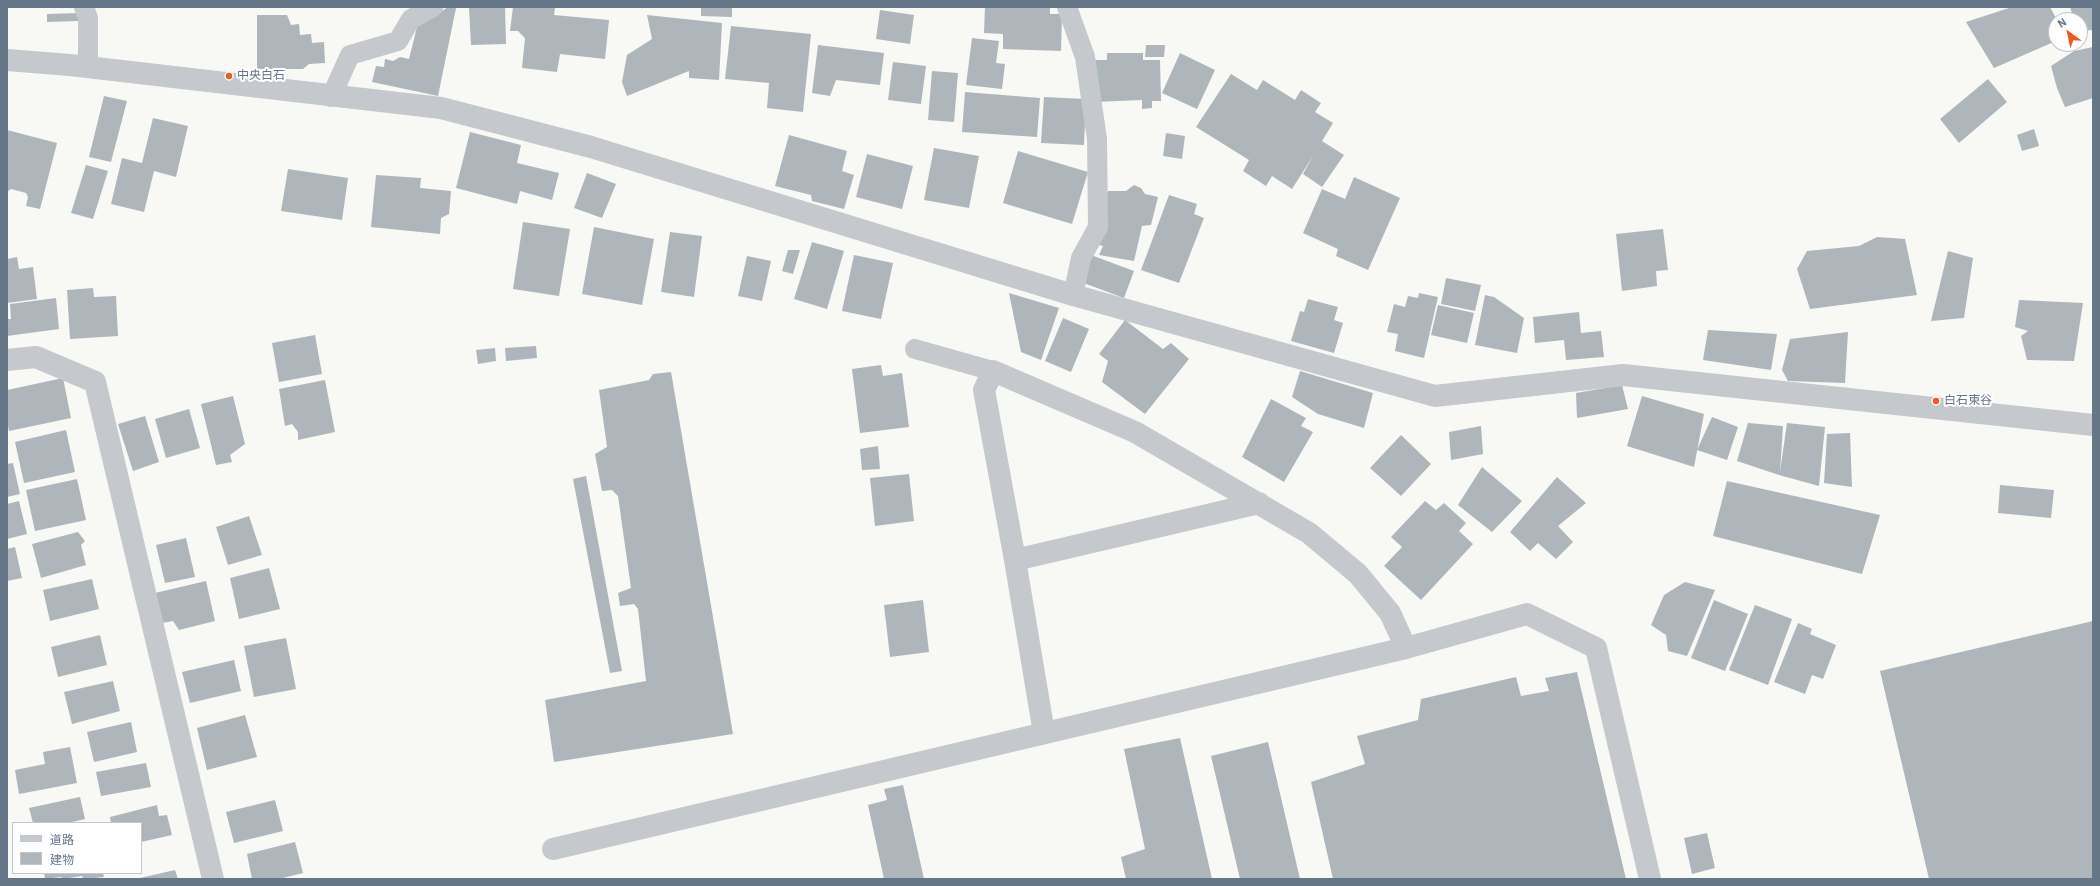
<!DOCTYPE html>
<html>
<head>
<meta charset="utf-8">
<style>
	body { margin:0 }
	#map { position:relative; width:2100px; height:886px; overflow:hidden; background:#f8f8f5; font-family:"IBM Plex Sans","Noto Sans JP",sans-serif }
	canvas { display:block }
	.frame { position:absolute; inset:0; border:8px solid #657688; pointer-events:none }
	.legend { position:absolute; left:12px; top:822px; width:130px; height:52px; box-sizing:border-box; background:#fff; border:1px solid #c1c8cf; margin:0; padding:5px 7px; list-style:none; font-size:12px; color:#657688 }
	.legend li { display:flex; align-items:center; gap:8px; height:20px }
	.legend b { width:20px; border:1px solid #c1c8cf }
	.north { position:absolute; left:2048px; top:12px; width:40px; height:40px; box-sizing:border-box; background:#fff; border:1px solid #c1c8cf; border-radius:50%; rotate:327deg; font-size:11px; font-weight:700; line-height:16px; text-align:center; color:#657688 }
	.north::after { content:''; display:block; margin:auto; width:14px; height:18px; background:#ec5b20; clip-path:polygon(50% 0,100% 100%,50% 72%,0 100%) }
</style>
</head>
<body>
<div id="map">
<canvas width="2100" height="886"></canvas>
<div class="frame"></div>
<ul class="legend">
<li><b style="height:5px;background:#c5c9cd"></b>道路</li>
<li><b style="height:11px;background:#aeb6bc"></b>建物</li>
</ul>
<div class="north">N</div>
</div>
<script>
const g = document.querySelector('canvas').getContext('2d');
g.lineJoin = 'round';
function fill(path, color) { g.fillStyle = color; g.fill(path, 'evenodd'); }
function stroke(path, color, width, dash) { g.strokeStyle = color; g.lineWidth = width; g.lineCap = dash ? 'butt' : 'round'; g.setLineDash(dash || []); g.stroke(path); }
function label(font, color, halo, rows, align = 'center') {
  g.font = font + ' "IBM Plex Sans","Noto Sans JP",sans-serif'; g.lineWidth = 4; g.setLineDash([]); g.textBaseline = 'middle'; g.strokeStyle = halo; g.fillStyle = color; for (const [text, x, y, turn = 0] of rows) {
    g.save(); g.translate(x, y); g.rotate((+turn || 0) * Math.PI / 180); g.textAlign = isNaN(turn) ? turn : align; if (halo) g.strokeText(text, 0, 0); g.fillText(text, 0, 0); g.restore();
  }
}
fill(new Path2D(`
	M 448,7 L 456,8 L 438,96 L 372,82 L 376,66 L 384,67 L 385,59 L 393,61 L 400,57 L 409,59 L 417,27 Z
	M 469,7 L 505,7 L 506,44 L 471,45 Z
	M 513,7 L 555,8 L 554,15 L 609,20 L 605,59 L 560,54 L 557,72 L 522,68 L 525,38 L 518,31 L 510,31 Z
	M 701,7 L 732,7 L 732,17 L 701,16 Z
	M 985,7 L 1050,7 L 1050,14 L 1062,14 L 1061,51 L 1003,49 L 1003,34 L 984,33 Z
	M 2012,7 L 2050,7 L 2057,20 L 2056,41 L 1994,68 L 1966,22 Z
	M 2070,7 L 2093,7 L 2093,30 L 2080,31 L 2080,20 L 2074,20 Z
	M 880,10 L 914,15 L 910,44 L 876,39 Z
	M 79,13 L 79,21 L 47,22 L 47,14 Z
	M 257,15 L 287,15 L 291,25 L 299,24 L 300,35 L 311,34 L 312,43 L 324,42 L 325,63 L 309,64 L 303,69 L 257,69 Z
	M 647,15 L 722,23 L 719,80 L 689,78 L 689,71 L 627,96 L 622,82 L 627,55 L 652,39 Z
	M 731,26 L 811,34 L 803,112 L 767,108 L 769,83 L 725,79 Z
	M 972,38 L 999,41 L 996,63 L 1005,64 L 1002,89 L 966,85 Z
	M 818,45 L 884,53 L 880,85 L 836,80 L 830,96 L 812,93 Z
	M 1146,45 L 1165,45 L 1164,57 L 1145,57 Z
	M 2093,47 L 2093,98 L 2065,107 L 2057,88 L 2051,66 L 2074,51 Z
	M 1107,53 L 1143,53 L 1143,60 L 1160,60 L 1161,101 L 1152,101 L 1152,108 L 1142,109 L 1142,100 L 1094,102 L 1093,60 L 1107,60 Z
	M 1180,53 L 1215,70 L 1197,109 L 1162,93 Z
	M 893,62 L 926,66 L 921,104 L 888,100 Z
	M 932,71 L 958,73 L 954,122 L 928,120 Z
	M 1231,74 L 1257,90 L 1263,80 L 1295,100 L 1301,90 L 1321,103 L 1315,112 L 1333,123 L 1322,141 L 1344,155 L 1322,187 L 1303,174 L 1313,156 L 1292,189 L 1272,176 L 1266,186 L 1243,171 L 1249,160 L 1196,127 Z
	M 1988,79 L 2007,102 L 1959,143 L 1940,119 Z
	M 965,92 L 1040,98 L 1037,137 L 962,132 Z
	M 104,96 L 127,101 L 111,162 L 89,157 Z
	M 1044,97 L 1086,99 L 1084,145 L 1041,143 Z
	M 153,118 L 188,126 L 176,177 L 154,171 L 144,212 L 111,204 L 122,158 L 142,163 Z
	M 2034,129 L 2039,146 L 2022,151 L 2017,135 Z
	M 7,130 L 57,143 L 40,209 L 26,206 L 28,197 L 26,193 L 11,189 L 7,192 Z
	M 470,132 L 521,145 L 517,163 L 559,173 L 552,200 L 520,191 L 517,204 L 456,188 Z
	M 1166,133 L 1185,136 L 1182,159 L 1163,156 Z
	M 789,135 L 847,151 L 842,171 L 854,175 L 844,209 L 812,201 L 811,195 L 775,186 Z
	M 934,148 L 979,156 L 969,208 L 924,200 Z
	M 1018,151 L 1088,172 L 1072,224 L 1003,203 Z
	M 867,154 L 913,166 L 902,209 L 856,197 Z
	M 86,165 L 108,171 L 93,219 L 71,213 Z
	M 288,169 L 348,178 L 342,220 L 281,211 Z
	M 587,173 L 616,184 L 602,218 L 574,208 Z
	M 376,175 L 421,178 L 420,188 L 451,191 L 449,214 L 441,218 L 440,234 L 371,227 Z
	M 1354,177 L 1400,198 L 1368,270 L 1336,256 L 1338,249 L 1303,233 L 1322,189 L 1345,199 Z
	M 1134,185 L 1141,188 L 1145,194 L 1158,197 L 1151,225 L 1142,226 L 1134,261 L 1099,255 L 1103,246 L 1095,244 L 1108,191 L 1126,191 Z
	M 1169,195 L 1197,204 L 1194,214 L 1204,218 L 1179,283 L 1141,270 Z
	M 523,222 L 570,229 L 559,296 L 513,289 Z
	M 594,227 L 654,239 L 642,305 L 582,294 Z
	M 1663,229 L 1668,270 L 1656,271 L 1657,286 L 1622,291 L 1616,234 Z
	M 670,232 L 702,236 L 694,297 L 661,292 Z
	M 1877,237 L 1905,239 L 1917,295 L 1810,309 L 1797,269 L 1807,251 L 1859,246 Z
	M 812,242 L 844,251 L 827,309 L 794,299 Z
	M 788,250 L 800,250 L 793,274 L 782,271 Z
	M 1948,251 L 1973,258 L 1964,318 L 1931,321 Z
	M 854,255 L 893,263 L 881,319 L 842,311 Z
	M 1091,255 L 1134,271 L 1124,298 L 1081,282 Z
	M 747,256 L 771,261 L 762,301 L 738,296 Z
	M 17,257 L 19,269 L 33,267 L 37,299 L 7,303 L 7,259 Z
	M 1446,278 L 1481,285 L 1475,311 L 1441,304 Z
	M 93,288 L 94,297 L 116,296 L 118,336 L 70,339 L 67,290 Z
	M 1009,293 L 1059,308 L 1041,360 L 1021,352 Z
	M 1419,293 L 1438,297 L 1424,358 L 1395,351 L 1398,334 L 1387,332 L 1394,304 L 1405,307 L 1408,296 L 1418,298 Z
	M 1485,295 L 1494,297 L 1524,318 L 1517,353 L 1475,345 Z
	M 56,298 L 59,329 L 7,336 L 7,319 L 11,319 L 10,304 Z
	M 1308,299 L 1338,307 L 1334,320 L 1343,323 L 1334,353 L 1291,341 L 1300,311 L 1304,312 Z
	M 2019,300 L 2083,303 L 2074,361 L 2027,360 L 2021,336 L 2028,331 L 2015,327 Z
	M 1438,305 L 1474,313 L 1467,343 L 1431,335 Z
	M 1579,312 L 1581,333 L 1601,331 L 1604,357 L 1566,360 L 1564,340 L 1535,343 L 1533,317 Z
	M 1063,318 L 1089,329 L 1071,372 L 1045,361 Z
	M 1125,320 L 1163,349 L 1171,343 L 1189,359 L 1145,414 L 1102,382 L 1108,361 L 1099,354 Z
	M 1708,330 L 1777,334 L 1771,370 L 1703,360 Z
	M 1848,332 L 1845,383 L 1788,381 L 1782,370 L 1790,339 Z
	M 315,335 L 322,374 L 279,382 L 272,343 Z
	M 536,346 L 537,358 L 506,361 L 505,348 Z
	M 495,348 L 496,361 L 478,364 L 476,350 Z
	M 881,365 L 883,376 L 902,373 L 909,427 L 860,433 L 852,369 Z
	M 1300,371 L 1373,393 L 1364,428 L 1318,414 L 1292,397 Z
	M 671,372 L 733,734 L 554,762 L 545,700 L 646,681 L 638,609 L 634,604 L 620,606 L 618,593 L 631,588 L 618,496 L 612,490 L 602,491 L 595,454 L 607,447 L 599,390 L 649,380 L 653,374 Z
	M 63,378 L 71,418 L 9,431 L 7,420 L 7,390 Z
	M 325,380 L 335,432 L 298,440 L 298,432 L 292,424 L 285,426 L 279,389 Z
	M 1622,385 L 1628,409 L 1577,418 L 1576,393 Z
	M 233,396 L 245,444 L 230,455 L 232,462 L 216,465 L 201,404 Z
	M 1642,396 L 1704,414 L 1694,467 L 1627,446 Z
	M 1271,399 L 1306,418 L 1301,426 L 1313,432 L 1284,482 L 1242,457 Z
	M 189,409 L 200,448 L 166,458 L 155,419 Z
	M 145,416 L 159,462 L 133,471 L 118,424 Z
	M 1712,417 L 1738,427 L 1727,460 L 1697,450 Z
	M 1748,423 L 1783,426 L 1780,472 L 1787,423 L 1825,427 L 1819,486 L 1779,475 L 1737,461 Z
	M 1481,426 L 1483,454 L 1451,460 L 1449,432 Z
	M 66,430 L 75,472 L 24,483 L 15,442 Z
	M 1850,433 L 1852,487 L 1824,483 L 1827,434 Z
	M 1401,435 L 1431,464 L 1401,496 L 1370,468 Z
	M 878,446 L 880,469 L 862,470 L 860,449 Z
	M 13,463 L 20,494 L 7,497 L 7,464 Z
	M 1482,467 L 1522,501 L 1492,532 L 1458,505 Z
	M 909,474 L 914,521 L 875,526 L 870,478 Z
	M 586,476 L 622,671 L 610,673 L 573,479 Z
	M 1557,477 L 1586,503 L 1558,526 L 1573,542 L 1556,559 L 1538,543 L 1530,551 L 1510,532 Z
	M 77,479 L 86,520 L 35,531 L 26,490 Z
	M 1727,481 L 1880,515 L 1862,574 L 1713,536 Z
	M 2000,485 L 2054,490 L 2051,518 L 1998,513 Z
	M 19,501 L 27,534 L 7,539 L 7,504 Z
	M 1425,501 L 1436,510 L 1444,503 L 1466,523 L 1459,531 L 1473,544 L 1421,600 L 1384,566 L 1402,547 L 1391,537 Z
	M 249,516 L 262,555 L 228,565 L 216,527 Z
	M 78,532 L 85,541 L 81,545 L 86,565 L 41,578 L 32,544 Z
	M 186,538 L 195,577 L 165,583 L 156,545 Z
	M 15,547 L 22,578 L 7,581 L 7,549 Z
	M 269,568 L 280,609 L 239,619 L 230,578 Z
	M 92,579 L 99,609 L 50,621 L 43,590 Z
	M 206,581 L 215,621 L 179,630 L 173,621 L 162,623 L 155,593 Z
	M 1685,582 L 1715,590 L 1687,656 L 1668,651 L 1666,635 L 1651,625 L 1664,595 Z
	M 923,600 L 929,652 L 890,657 L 884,605 Z
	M 1714,600 L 1748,614 L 1725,671 L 1691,658 Z
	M 1755,605 L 1792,619 L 1768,685 L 1729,670 Z
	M 2093,621 L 2093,879 L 1929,879 L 1880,671 Z
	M 1798,623 L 1812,629 L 1810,634 L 1836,645 L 1823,679 L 1812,675 L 1805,694 L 1774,682 Z
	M 100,635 L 107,665 L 58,677 L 51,647 Z
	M 286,638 L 296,689 L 254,697 L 244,646 Z
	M 234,660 L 241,691 L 190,703 L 182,672 Z
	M 1577,672 L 1626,879 L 1333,879 L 1311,782 L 1365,764 L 1357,736 L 1418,720 L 1421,699 L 1516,677 L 1521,696 L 1549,691 L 1545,678 Z
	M 113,681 L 120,711 L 72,724 L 64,692 Z
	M 245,715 L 257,757 L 207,770 L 197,728 Z
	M 131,722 L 137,752 L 94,762 L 87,732 Z
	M 1180,738 L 1212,879 L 1126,879 L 1121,857 L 1145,849 L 1124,749 Z
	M 1268,742 L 1300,879 L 1240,879 L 1211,756 Z
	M 70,747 L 77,783 L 19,794 L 15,770 L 45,764 L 43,752 Z
	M 146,763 L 151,787 L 101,796 L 96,772 Z
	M 903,785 L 924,879 L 884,879 L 868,805 L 887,800 L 884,789 Z
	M 80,797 L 85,819 L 68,823 L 33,823 L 29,808 Z
	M 275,800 L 283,831 L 234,843 L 226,812 Z
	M 157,805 L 159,816 L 167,815 L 172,835 L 141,842 L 141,823 L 111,823 L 110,817 Z
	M 1707,833 L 1715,868 L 1692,874 L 1684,838 Z
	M 295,842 L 303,873 L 279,879 L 252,879 L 247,854 Z
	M 175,870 L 178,879 L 140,879 L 140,878 Z
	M 44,873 L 103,873 L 104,877 L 83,879 L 82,876 L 63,879 L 61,877 L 45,879 Z`), '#aeb6bc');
stroke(new Path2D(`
	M 84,7 L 88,18 L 88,68
	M 1067,7 L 1085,57 L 1097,139 L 1098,227 L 1081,258 L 1073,295
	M 331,97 L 350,55 L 398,41 L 411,19 L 433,7
	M 915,349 L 993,371`), '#c5c9cd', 20);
stroke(new Path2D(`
	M 7,360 L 36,357 L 95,382 L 213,879
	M 1259,503 L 1015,560 L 984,390 L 993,371 L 1135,432 L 1309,533 L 1358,574 L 1390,613 L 1406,648
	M 1015,560 L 1044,733
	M 553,849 L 1406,648 L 1527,614 L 1596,648 L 1650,879`), '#c5c9cd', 22);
stroke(new Path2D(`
	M 7,60 L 70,65 L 441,108 L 591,147 L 1073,295 L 1435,396 L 1623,375 L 2093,425`), '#c5c9cd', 22);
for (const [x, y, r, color] of [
	[229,76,4,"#ec5b20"],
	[1936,401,4,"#ec5b20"]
]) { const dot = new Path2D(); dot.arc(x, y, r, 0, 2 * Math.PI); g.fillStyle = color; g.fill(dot); stroke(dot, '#fff', 1.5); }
label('12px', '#657688', '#fff', [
	["中央白石",237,76],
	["白石東谷",1944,401]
], 'left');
</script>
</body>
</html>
